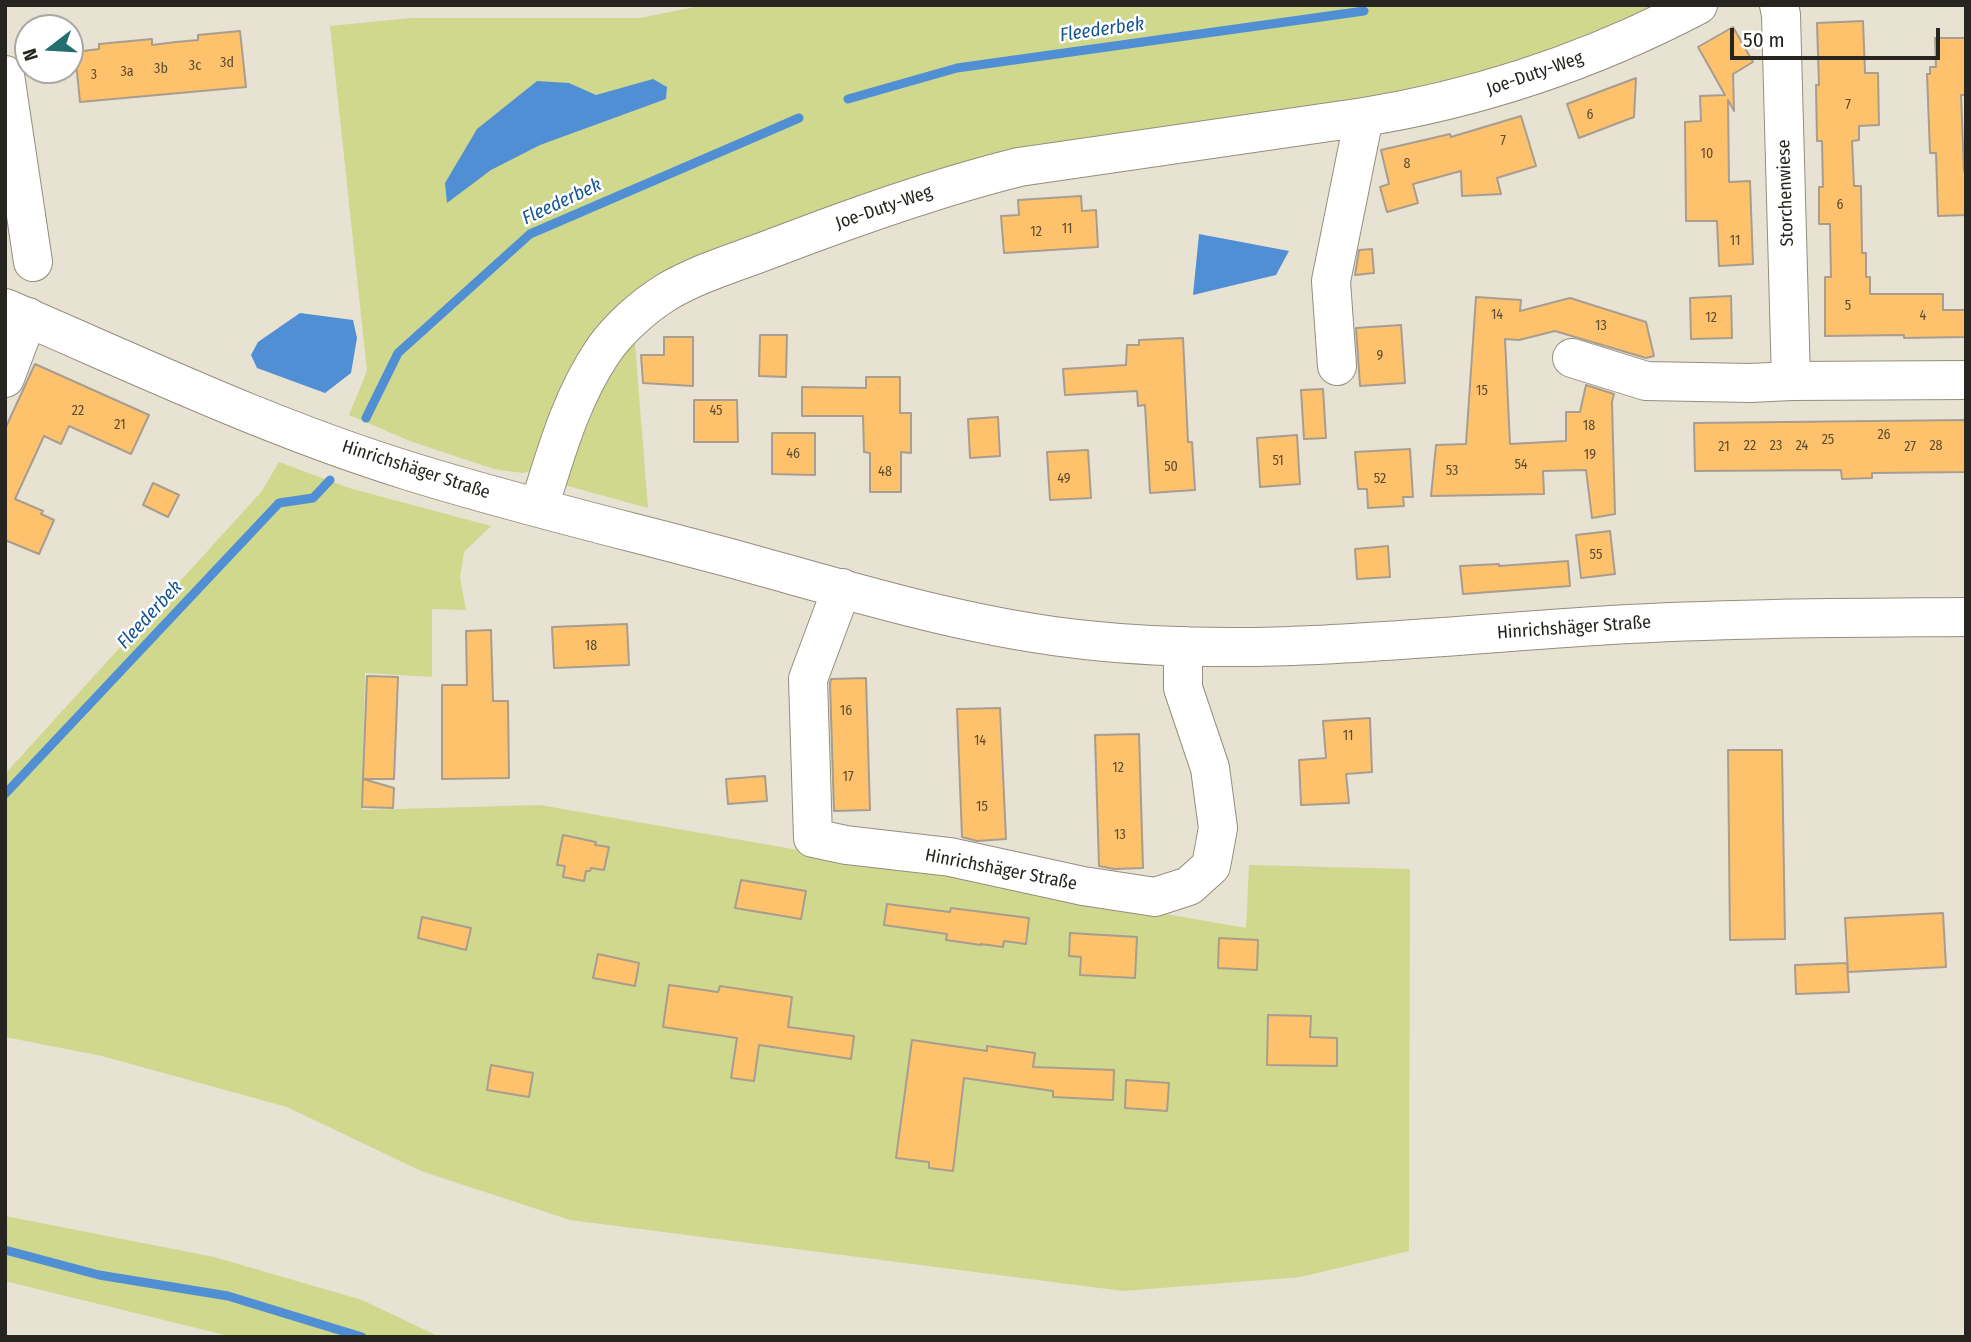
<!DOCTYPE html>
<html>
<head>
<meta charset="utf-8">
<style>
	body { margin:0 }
	#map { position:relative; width:1971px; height:1342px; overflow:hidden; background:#e8e2d2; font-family:"Fira Sans Condensed",sans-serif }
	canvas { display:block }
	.frame { position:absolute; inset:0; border:7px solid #27251f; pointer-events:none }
	.north { position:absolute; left:14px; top:14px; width:70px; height:70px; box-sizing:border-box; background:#fff; border:2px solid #a9a8a5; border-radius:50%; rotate:253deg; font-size:19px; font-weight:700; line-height:28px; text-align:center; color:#27251f }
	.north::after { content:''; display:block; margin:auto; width:24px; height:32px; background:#236f6f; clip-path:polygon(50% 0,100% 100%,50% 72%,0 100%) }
	.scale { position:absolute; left:1730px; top:28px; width:210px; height:32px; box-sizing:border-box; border:4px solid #27251f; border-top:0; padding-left:9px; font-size:21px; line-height:24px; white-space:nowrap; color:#27251f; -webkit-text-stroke:5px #fff; paint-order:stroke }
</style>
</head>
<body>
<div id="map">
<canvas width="1971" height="1342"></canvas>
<div class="frame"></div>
<div class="north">N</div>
<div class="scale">50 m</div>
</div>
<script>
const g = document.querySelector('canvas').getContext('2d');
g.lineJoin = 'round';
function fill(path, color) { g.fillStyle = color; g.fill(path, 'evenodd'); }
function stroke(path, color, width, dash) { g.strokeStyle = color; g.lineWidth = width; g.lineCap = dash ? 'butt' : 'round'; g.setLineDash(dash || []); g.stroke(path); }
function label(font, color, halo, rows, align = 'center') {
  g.font = font + ' "Fira Sans Condensed",sans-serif'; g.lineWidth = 5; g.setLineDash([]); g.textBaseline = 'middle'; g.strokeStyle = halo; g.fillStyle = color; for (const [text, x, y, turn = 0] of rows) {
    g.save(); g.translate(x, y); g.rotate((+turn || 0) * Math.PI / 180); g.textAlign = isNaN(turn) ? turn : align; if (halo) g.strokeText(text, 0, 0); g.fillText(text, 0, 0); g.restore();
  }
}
fill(new Path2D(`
	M 705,5 L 1676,5 L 1541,62 L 1172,139 L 694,265 L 533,470 L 523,473 L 494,469 L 410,441 L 349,415 L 367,371 L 330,26 L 411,18 L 640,18 Z
	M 634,332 L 648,508 L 564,485 L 568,429 Z
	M 279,462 L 349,488 L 491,526 L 464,552 L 460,578 L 466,610 L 432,609 L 432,677 L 365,673 L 362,810 L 540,805 L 1246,928 L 1249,865 L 1410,869 L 1409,1251 L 1301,1277 L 1123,1291 L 570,1220 L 421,1171 L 287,1107 L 102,1056 L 5,1037 L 5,774 L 262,491 Z
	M 5,1216 L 214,1257 L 362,1300 L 440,1337 L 233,1337 L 5,1281 Z`), '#cfd88c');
fill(new Path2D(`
	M 653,79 L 667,87 L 666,99 L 540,145 L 491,170 L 447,203 L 445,183 L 477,129 L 537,81 L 569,83 L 596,95 Z
	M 1199,234 L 1289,251 L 1276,275 L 1193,295 Z
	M 300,313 L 353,320 L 357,338 L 351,373 L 325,393 L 257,368 L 251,355 L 258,342 Z`), '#518fd5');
stroke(new Path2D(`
	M 848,99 L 957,68 L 1364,11
	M 366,418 L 398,353 L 530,234 L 799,118
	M 5,794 L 279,503 L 313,498 L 330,480
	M 5,1250 L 99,1275 L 228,1296 L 362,1337`), '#518fd5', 9);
const building = new Path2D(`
	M 1863,21 L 1865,73 L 1878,73 L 1879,125 L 1859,126 L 1859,140 L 1852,141 L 1854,186 L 1861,186 L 1862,253 L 1866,253 L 1866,277 L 1870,277 L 1870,294 L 1943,294 L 1943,310 L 1966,310 L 1966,337 L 1904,338 L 1904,335 L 1825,336 L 1825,277 L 1831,277 L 1830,224 L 1819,224 L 1819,187 L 1823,187 L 1822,141 L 1817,141 L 1816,85 L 1819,85 L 1817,23 Z
	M 1733,27 L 1753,62 L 1733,74 L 1734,111 L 1728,100 L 1729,182 L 1750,181 L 1753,264 L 1719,266 L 1717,221 L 1686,221 L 1685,122 L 1701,121 L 1700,96 L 1725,95 L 1698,47 Z
	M 240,31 L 246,87 L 80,102 L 75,52 L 99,49 L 99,44 L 152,39 L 152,45 L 176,42 L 198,40 L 198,35 Z
	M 1935,38 L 1966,38 L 1966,95 L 1961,95 L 1964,171 L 1966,171 L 1966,215 L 1938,216 L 1936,153 L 1930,153 L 1927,74 L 1930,74 L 1930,67 L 1936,67 Z
	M 1636,78 L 1634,117 L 1579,138 L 1567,104 Z
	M 1521,116 L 1536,166 L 1497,178 L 1501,194 L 1462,196 L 1461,171 L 1413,184 L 1418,203 L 1387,212 L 1380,187 L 1389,184 L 1381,150 L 1450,134 L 1451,137 Z
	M 1081,196 L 1082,211 L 1096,210 L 1098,247 L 1004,253 L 1001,216 L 1019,215 L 1018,200 Z
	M 1372,249 L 1374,273 L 1355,275 L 1359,250 Z
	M 1731,296 L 1732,338 L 1691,339 L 1690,298 Z
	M 1476,297 L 1521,300 L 1520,311 L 1570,298 L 1646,322 L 1654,356 L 1646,358 L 1555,331 L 1519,340 L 1505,339 L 1510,444 L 1566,441 L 1566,412 L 1580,412 L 1586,385 L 1614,394 L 1612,402 L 1615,514 L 1592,518 L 1586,470 L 1543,471 L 1544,494 L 1431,496 L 1436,445 L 1466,444 Z
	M 1401,325 L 1405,383 L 1360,386 L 1356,328 Z
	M 760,335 L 787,335 L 786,377 L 759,376 Z
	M 664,337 L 693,337 L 693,386 L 643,383 L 641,355 L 664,355 Z
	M 1183,338 L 1188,442 L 1192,442 L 1195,490 L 1150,493 L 1145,405 L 1138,406 L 1137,391 L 1065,395 L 1063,369 L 1126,365 L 1127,345 L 1139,345 L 1139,340 Z
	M 35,364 L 149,415 L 131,454 L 69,426 L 61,444 L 44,436 L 15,499 L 43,511 L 41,514 L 54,520 L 39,554 L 5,540 L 5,429 Z
	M 866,377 L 900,377 L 900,413 L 911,413 L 911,453 L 901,452 L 901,492 L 870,492 L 870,453 L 864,452 L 863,416 L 802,416 L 802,387 L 866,388 Z
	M 1323,389 L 1326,438 L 1304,439 L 1301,390 Z
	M 694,400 L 737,400 L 738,442 L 694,442 Z
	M 998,417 L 1000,456 L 970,458 L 968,419 Z
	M 1966,420 L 1966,472 L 1872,473 L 1872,478 L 1842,479 L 1841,470 L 1695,471 L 1694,423 Z
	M 772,433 L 815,433 L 815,475 L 772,474 Z
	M 1297,435 L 1300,484 L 1260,487 L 1257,438 Z
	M 1410,449 L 1413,497 L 1403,497 L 1404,506 L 1368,508 L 1367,489 L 1358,489 L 1355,452 Z
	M 1088,450 L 1091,498 L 1050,500 L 1047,452 Z
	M 153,483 L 179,495 L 168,517 L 143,505 Z
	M 1610,531 L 1615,574 L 1581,578 L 1576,535 Z
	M 1388,546 L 1390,577 L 1357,579 L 1355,549 Z
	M 1568,561 L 1570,586 L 1463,594 L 1460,566 L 1499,564 L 1499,566 Z
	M 627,624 L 629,665 L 554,668 L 552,627 Z
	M 491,630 L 493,701 L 508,701 L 509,778 L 442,779 L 442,685 L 467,685 L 466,631 Z
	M 367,676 L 398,677 L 394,779 L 363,779 Z
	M 866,678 L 870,810 L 834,811 L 830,683 L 831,679 Z
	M 1000,708 L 1006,839 L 977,841 L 962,837 L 957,709 Z
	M 1370,718 L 1372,772 L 1346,774 L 1349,803 L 1301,805 L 1299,760 L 1326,758 L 1323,721 Z
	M 1139,734 L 1143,868 L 1114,869 L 1099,866 L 1095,735 Z
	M 1728,750 L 1782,750 L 1785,939 L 1730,940 Z
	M 765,776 L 767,801 L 728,804 L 726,779 Z
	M 363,779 L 394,788 L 393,808 L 362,807 Z
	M 563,835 L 596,842 L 595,845 L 609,847 L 604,870 L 591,868 L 590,871 L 586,871 L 584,881 L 563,877 L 565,866 L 557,865 Z
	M 741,880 L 806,891 L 801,919 L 735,908 Z
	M 887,904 L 950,912 L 951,908 L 1029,918 L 1026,944 L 1004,941 L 1003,947 L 981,944 L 981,945 L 946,940 L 947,934 L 884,925 Z
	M 1943,913 L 1946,967 L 1848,972 L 1845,918 Z
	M 422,917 L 471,928 L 466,950 L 418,938 Z
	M 1070,933 L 1137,937 L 1135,978 L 1080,975 L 1081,957 L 1069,956 Z
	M 1219,938 L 1258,940 L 1257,970 L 1218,968 Z
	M 598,954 L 639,963 L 635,986 L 593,978 Z
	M 1847,963 L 1849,992 L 1796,994 L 1795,965 Z
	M 669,985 L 718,992 L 720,986 L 792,997 L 788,1027 L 854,1036 L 851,1059 L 759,1045 L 754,1081 L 731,1078 L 737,1038 L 663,1027 Z
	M 1268,1015 L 1311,1016 L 1310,1037 L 1337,1038 L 1337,1066 L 1267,1065 Z
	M 912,1040 L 987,1051 L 987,1046 L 1035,1053 L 1033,1067 L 1114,1070 L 1113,1100 L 1053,1097 L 1053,1091 L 964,1078 L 953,1171 L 929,1168 L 929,1162 L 896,1158 Z
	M 491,1065 L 533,1073 L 529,1097 L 487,1090 Z
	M 1126,1080 L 1169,1083 L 1167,1111 L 1125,1108 Z`);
fill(building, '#fec26c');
stroke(building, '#a79d90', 2);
const minor = new Path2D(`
	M 1779,5 L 1781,15 L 1791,381
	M 5,75 L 33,262
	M 1572,358 L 1646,381 L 1750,383 L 1791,381 L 1966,380
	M 1337,366 L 1331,281 L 1364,117
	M 5,378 L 28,317
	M 539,507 C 556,453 571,398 603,351 C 618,329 643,307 665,293 C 698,273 737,262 773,248 C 854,217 935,188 1019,167 L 1364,117 C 1481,98 1593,60 1698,5
	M 842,588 L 808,679 L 813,838 L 846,845 L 950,857 L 1083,886 L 1155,897 L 1189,886 L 1211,866 L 1218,828 L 1210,768 L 1183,688 L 1183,646`);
const major = new Path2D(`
	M 5,308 C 138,365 270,428 409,471 C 518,505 630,531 741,561 C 854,592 969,628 1086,640 C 1261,659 1437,635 1611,625 C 1729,618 1848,618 1966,617`);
stroke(minor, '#948e7f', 40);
stroke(major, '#948e7f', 40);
stroke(minor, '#fff', 38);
stroke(major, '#fff', 38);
label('14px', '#5d4c32', null, [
	["3d",227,63],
	["3c",195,66],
	["3b",161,69],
	["3a",127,72],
	["3",94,75],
	["7",1848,105],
	["6",1590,115],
	["7",1503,141],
	["10",1707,154],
	["8",1407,164],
	["6",1840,205],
	["11",1067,229],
	["12",1036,232],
	["11",1735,241],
	["5",1848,306],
	["14",1497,315],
	["4",1923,316],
	["12",1711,318],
	["13",1601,326],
	["9",1380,356],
	["15",1482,391],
	["22",78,411],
	["45",716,411],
	["21",120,425],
	["18",1589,426],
	["26",1884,435],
	["25",1828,440],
	["22",1750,446],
	["23",1776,446],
	["24",1802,446],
	["28",1936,446],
	["21",1724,447],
	["27",1910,447],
	["46",793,454],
	["19",1590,455],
	["51",1278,461],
	["54",1521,465],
	["50",1171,467],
	["53",1452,471],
	["48",885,472],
	["49",1064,479],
	["52",1380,479],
	["55",1596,555],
	["18",591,646],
	["16",846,711],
	["11",1348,736],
	["14",980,741],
	["12",1118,768],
	["17",848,777],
	["15",982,807],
	["13",1120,835]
]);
label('18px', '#27251f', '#fff', [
	["Joe-Duty-Weg",1535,74,-19],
	["Storchenwiese",1786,193,-92],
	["Joe-Duty-Weg",884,208,-19],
	["Hinrichshäger Straße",416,470,18],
	["Hinrichshäger Straße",1574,628,-4],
	["Hinrichshäger Straße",1001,870,11]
]);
label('italic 19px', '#135495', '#fff', [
	["Fleederbek",1102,30,-8],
	["Fleederbek",562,202,-25],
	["Fleederbek",150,615,-47]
]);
</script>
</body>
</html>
